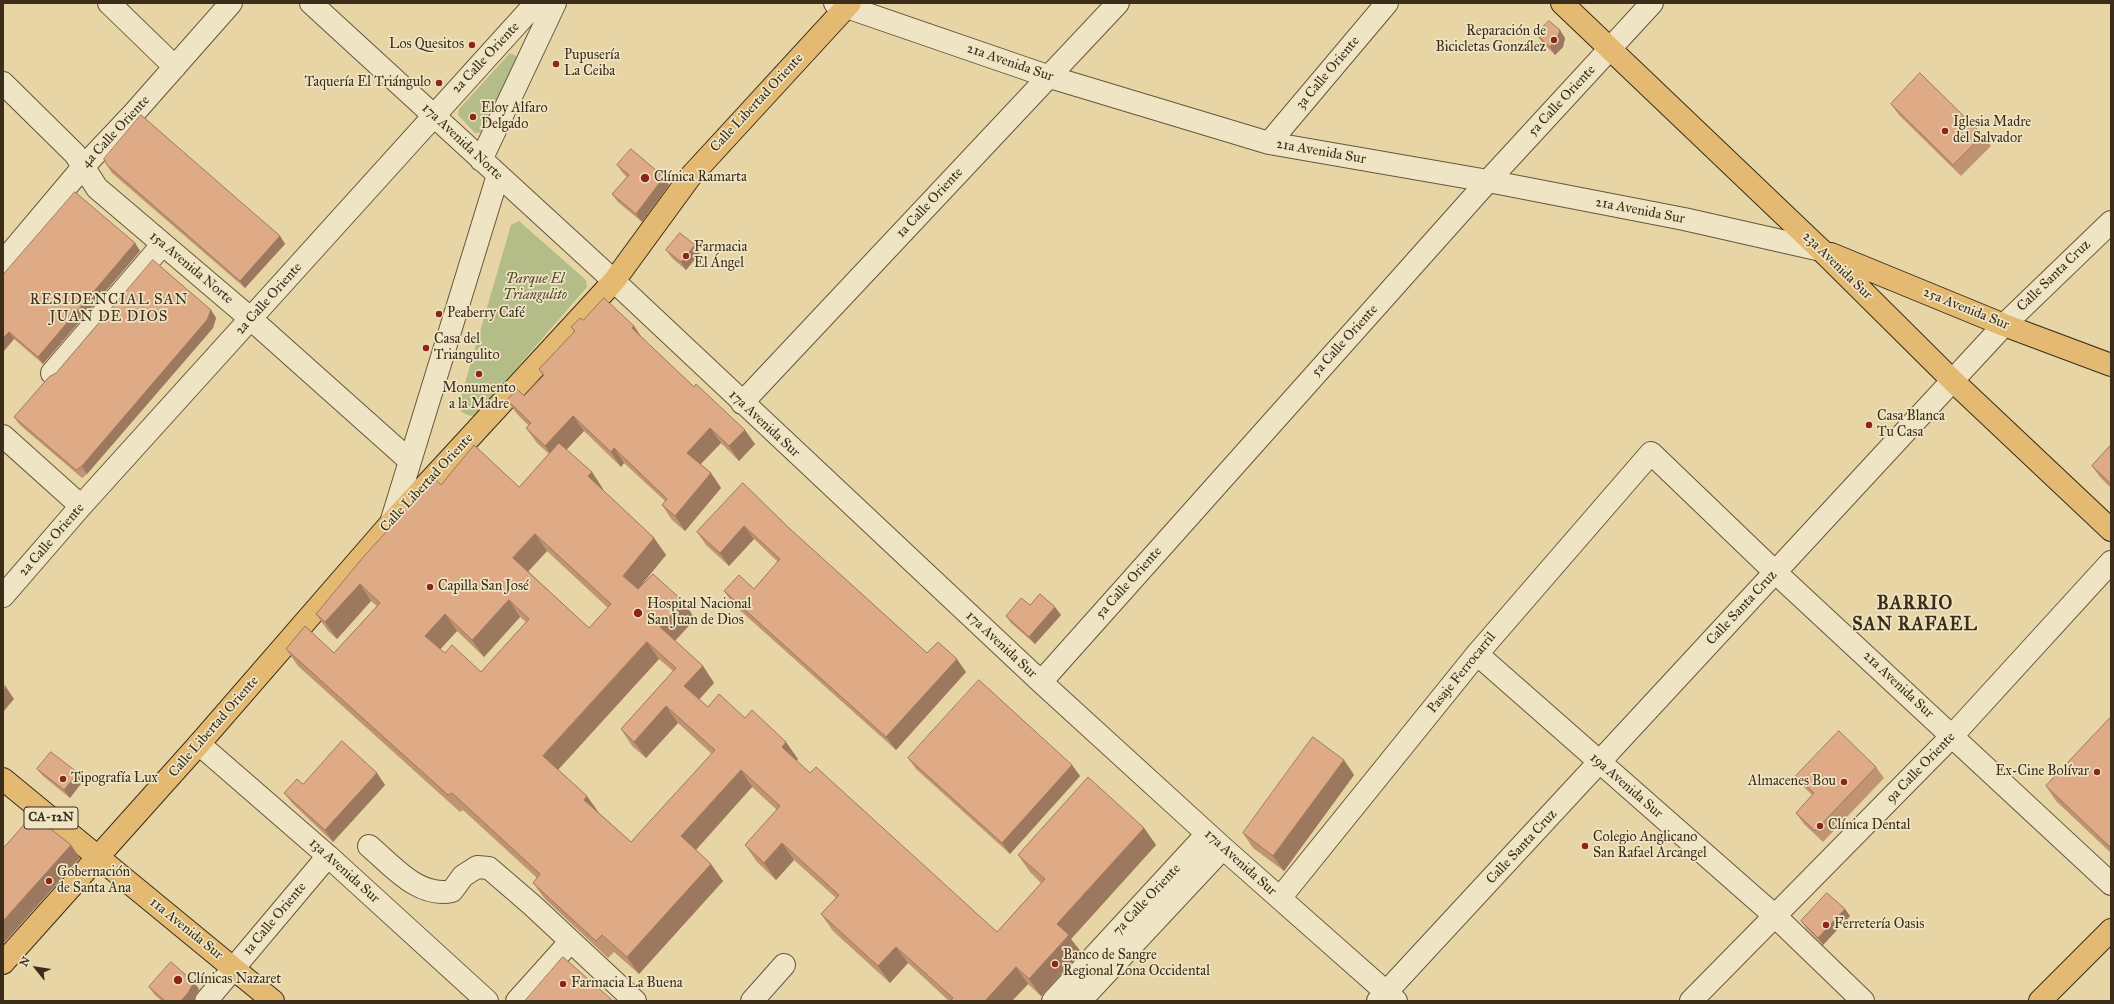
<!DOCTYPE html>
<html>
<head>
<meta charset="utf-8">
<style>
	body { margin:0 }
	#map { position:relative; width:2114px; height:1004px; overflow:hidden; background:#e7d5a5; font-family:"IM FELL Great Primer",serif }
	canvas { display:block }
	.frame { position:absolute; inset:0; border:4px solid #3b2d19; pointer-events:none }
	.north { position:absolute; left:16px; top:948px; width:40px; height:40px; -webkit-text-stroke:3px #efe4c4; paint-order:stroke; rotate:300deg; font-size:11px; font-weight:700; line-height:16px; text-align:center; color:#3b2d19 }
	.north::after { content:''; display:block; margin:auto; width:14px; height:18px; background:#3b2d19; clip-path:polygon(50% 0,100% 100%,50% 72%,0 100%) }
</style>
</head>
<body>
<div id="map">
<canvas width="2114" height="1004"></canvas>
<div class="frame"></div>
<div class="north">N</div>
</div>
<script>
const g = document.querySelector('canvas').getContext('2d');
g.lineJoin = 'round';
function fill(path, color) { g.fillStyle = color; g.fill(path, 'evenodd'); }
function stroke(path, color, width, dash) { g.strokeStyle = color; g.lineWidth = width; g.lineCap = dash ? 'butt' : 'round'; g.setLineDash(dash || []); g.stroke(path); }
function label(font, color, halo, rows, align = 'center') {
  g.font = font + ' "IM FELL Great Primer",serif'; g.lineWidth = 3.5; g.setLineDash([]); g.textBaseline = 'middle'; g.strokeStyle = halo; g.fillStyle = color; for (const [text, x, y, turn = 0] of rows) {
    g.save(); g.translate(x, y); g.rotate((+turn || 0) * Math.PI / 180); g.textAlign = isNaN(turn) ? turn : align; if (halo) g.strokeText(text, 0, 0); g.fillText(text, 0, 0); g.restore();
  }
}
fill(new Path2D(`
	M 510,53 L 516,56 L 516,62 L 482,133 L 475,133 L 458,115 L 459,109 Z
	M 519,221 L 586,280 L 587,287 L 475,416 C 468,416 461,413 458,407 L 511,225 Z`), '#b4bd87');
const minor = new Path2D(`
	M 109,3 L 175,67
	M 311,3 L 614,281 L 1041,682 L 1223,848 L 1396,1001
	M 835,3 L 1050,77 L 1269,143 L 1488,181 L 1684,219 L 1821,250
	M 3,83 L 75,154 L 97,188 L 251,319 L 409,460
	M 1269,143 L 1387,3
	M 481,160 L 555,3
	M 3,262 L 83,167 L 134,113 L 231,3
	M 52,373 L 163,244
	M 742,403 L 1118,3
	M 3,436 L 81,506
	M 391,523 L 498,175
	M 3,596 L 81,506 L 536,3
	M 1477,654 L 1775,916 L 1863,1001
	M 1041,682 L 1488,181 L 1652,3
	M 199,744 L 328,856 L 487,1001
	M 369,846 C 393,866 418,898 452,891 L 463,876 L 477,867 L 489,868 L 532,905 L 635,1001
	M 1280,898 L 1477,654 L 1651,453 L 1775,572 L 2111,884
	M 206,1001 L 328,856
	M 517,1001 L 570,942
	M 752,1001 L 784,965
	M 1053,1001 L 1207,834
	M 1080,1001 L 1223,848
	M 1378,1001 L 2004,325 L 2111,222
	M 1691,1001 L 1952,736 L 2111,562`);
const major = new Path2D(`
	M 1562,3 L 1821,250 L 1953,381 L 2111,530
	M 1831,254 L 2004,325 L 2111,365
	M 3,779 L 273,1001
	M 3,963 L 199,744 L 391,523 L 614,281 L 690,177 L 850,3
	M 2040,1001 L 2111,930`);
stroke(minor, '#66573c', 24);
stroke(major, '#3b2d19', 24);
stroke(minor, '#efe4c4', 22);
stroke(major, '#e4ba72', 22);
fill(new Path2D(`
	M 1536,34 L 1565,38 L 1563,47 L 1555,55 L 1542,42 Z
	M 1891,104 L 1983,135 L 1991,146 L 1961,176 L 1899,115 Z
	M 107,165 L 280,236 L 285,244 L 245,288 L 112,173 Z
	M 617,165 L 664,177 L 669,185 L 642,222 L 618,202 L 612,194 L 627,177 L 623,173 Z
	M 135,243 L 140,251 L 43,364 L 14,339 L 3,352 L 3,275 Z
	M 695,245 L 700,253 L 686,270 L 672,258 L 666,250 Z
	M 211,310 L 216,318 L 213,328 L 87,474 L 82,478 L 20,425 L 14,417 Z
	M 583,320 L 634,326 L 642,338 L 755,444 L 739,461 L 721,443 L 700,464 L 711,473 L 721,488 L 685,531 L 672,520 L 662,505 L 665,501 L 624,463 L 621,467 L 584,431 L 566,450 L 592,472 L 603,489 L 603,490 L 654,538 L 666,555 L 638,589 L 695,619 L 675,641 L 703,666 L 714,683 L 699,699 L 708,707 L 745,718 L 798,759 L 797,761 L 810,773 L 997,932 L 1041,883 L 1030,872 L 1018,855 L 1144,828 L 1156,845 L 1071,939 L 1081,952 L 1041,996 L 1028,984 L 1012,1001 L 949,1001 L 908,963 L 890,983 L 833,931 L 821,914 L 836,898 L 794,860 L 776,880 L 757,862 L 745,845 L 777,810 L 752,787 L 696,850 L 723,881 L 639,974 L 614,952 L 608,958 L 545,899 L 533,883 L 537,878 L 463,810 L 460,812 L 298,666 L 286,649 L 334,653 L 377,606 L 371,601 L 337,639 L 328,631 L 316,614 L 441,485 L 519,487 L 549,454 L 537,443 L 526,428 L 529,426 L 517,414 L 507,400 L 524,396 L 543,376 L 539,369 L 574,332 L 571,327 ZM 547,551 L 608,608 L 589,628 L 528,571 ZM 520,617 L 526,622 L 481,672 L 445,653 L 440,649 L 457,631 L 484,657 ZM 659,659 L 673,671 L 621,729 L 632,746 L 646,758 L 678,723 L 712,754 L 631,842 L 598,812 L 558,770 Z
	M 2111,445 L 2111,488 L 2100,477 L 2092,466 Z
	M 743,483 L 789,528 L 927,653 L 966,672 L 896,750 L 734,605 L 724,591 L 754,589 L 778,562 L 754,539 L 729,566 L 706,545 L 697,532 Z
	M 1030,605 L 1061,615 L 1035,644 L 1011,623 L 1006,616 Z
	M 2111,717 L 2111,853 L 2056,801 L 2046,786 Z
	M 908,758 L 1072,765 L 1080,776 L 1010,854 L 916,769 Z
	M 1344,760 L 1354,775 L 1284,871 L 1253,848 L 1243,833 Z
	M 1876,767 L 1884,778 L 1823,842 L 1804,824 L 1796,813 L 1812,795 L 1804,787 L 1796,776 Z
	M 37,769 L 78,773 L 83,781 L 70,798 L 43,776 Z
	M 377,773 L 385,785 L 333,842 L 293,804 L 284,793 L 303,784 Z
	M 1845,909 L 1850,916 L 1823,945 L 1807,929 L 1801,921 Z
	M 149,987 L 199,989 L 193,1001 L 162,1001 L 155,995 Z`), '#c09373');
fill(new Path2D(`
	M 1560,30 L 1565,38 L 1563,47 L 1555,55 L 1550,47 Z
	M 664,177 L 669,185 L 642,222 L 636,214 Z
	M 280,236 L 285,244 L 245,288 L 240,281 Z
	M 135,243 L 140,251 L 43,364 L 38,357 Z
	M 695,245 L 700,253 L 686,270 L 681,262 Z
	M 211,310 L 216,318 L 213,328 L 87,474 L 82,466 Z
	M 634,326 L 644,341 L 632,328 Z
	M 9,332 L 14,339 L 3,352 L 3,338 Z
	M 573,416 L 584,431 L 556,461 L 545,446 Z
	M 710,428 L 721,443 L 697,468 L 687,453 Z
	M 745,430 L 755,444 L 739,461 L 729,446 Z
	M 614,448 L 624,463 L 621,467 L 611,452 Z
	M 592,472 L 603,489 L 600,493 L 588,476 Z
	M 711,473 L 721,488 L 685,531 L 675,516 Z
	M 744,526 L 754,539 L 729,566 L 720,553 Z
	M 535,534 L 547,551 L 525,575 L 513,558 Z
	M 654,538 L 666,555 L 635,593 L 623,576 Z
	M 360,584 L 371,601 L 337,639 L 325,622 Z
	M 509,600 L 520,617 L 484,657 L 472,640 Z
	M 684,602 L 695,619 L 672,644 L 660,627 Z
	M 1055,607 L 1061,615 L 1035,644 L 1029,637 Z
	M 445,614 L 457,631 L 437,653 L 425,636 Z
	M 647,642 L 659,659 L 555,773 L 543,756 Z
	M 957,659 L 966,672 L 896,750 L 886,737 Z
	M 703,666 L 714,683 L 696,703 L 684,686 Z
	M 6,687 L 14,699 L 3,712 L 3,691 Z
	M 666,706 L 678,723 L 646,758 L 634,742 Z
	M 786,742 L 798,759 L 794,764 L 782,747 Z
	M 1344,760 L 1354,775 L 1284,871 L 1273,856 Z
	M 1072,765 L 1080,776 L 1010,854 L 1002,843 Z
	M 741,770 L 752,787 L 693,853 L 681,836 Z
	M 78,773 L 83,781 L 70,798 L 64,790 Z
	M 377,773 L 385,785 L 333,842 L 325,830 Z
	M 587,796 L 599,813 L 584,800 Z
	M 1144,828 L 1156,845 L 1071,939 L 1081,952 L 1041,996 L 1029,979 L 1057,924 Z
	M 782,843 L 794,860 L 776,880 L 764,863 Z
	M 71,845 L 80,858 L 3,944 L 3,921 Z
	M 711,864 L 723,881 L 639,974 L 627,957 Z
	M 1845,909 L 1850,916 L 1823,945 L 1818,938 Z
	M 896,947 L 908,963 L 890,983 L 878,966 Z
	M 1016,967 L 1028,984 L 1012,1001 L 985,1001 Z
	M 194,982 L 199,989 L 194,1000 L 193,1001 L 181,1001 Z`), '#9c785e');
const building = new Path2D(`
	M 1549,21 L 1560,30 L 1557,39 L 1550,47 L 1536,34 Z
	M 1920,73 L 1983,135 L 1953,165 L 1891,104 Z
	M 141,115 L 280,236 L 240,281 L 107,165 L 104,159 Z
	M 631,149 L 664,177 L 636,214 L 612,194 L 629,175 L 617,165 Z
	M 75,192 L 135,243 L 38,357 L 9,332 L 3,338 L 3,275 Z
	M 680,233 L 695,245 L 681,262 L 666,250 Z
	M 153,260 L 211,310 L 207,320 L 82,466 L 76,470 L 14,417 L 49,377 L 56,373 Z
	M 604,298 L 634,326 L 632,328 L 694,387 L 696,384 L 745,430 L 729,446 L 710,428 L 687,453 L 711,473 L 675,516 L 662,505 L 667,499 L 614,448 L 611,452 L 573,416 L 545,446 L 526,428 L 531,423 L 507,400 L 517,389 L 524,396 L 544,375 L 539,369 L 575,331 L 571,327 L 580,318 L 583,320 Z
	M 559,443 L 592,472 L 588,476 L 654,538 L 623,576 L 638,589 L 653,574 L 684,602 L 660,627 L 703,666 L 684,686 L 708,707 L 719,694 L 745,718 L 752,710 L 786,742 L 782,747 L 810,773 L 816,767 L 997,932 L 1045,879 L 1018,855 L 1088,777 L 1144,828 L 1057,924 L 1069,935 L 1029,979 L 1016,967 L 985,1001 L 950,1001 L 953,998 L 896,947 L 878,966 L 821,914 L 839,895 L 782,843 L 764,863 L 745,845 L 780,806 L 741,770 L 681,836 L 711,864 L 627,957 L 602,935 L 596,941 L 533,883 L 540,874 L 452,793 L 448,795 L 286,649 L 305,626 L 334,653 L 380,603 L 360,584 L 325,622 L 316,614 L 365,555 L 435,479 L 441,485 L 474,445 L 519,487 ZM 535,534 L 611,604 L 589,628 L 513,558 ZM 509,600 L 529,619 L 481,672 L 452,645 L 445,653 L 425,636 L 445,614 L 472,640 ZM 647,642 L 676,668 L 621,729 L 634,742 L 666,706 L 715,750 L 631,842 L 584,800 L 587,796 L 543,756 Z
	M 2111,445 L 2111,484 L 2092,466 Z
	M 743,483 L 789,528 L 927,653 L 938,642 L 957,659 L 886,737 L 724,591 L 739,575 L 754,589 L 780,559 L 744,526 L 720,553 L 697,532 Z
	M 1040,594 L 1055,607 L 1029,637 L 1006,616 L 1021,598 L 1030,605 Z
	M 979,680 L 1072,765 L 1002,843 L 908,758 Z
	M 3,685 L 6,687 L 3,691 Z
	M 2111,717 L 2111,848 L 2046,786 Z
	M 1839,731 L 1876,767 L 1815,831 L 1796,813 L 1814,793 L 1796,776 Z
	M 1313,737 L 1344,760 L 1273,856 L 1243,833 Z
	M 342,741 L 377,773 L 325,830 L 284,793 L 297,779 L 303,784 Z
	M 51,752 L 78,773 L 64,790 L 37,769 Z
	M 33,815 L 71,845 L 3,921 L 3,849 Z
	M 1827,893 L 1845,909 L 1818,938 L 1801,921 Z
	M 563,957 L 613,1001 L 525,1001 Z
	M 171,962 L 194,982 L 188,993 L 181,1001 L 165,1001 L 149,987 Z`);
fill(building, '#dfab86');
stroke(building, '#9c785e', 1);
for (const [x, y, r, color] of [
	[1554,40,4,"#8f2418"],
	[472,45,4,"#8f2418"],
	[556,64,4,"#8f2418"],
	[439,83,4,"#8f2418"],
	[473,117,4,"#8f2418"],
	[1945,131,4,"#8f2418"],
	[645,178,5,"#8f2418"],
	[686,256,4,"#8f2418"],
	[439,314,4,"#8f2418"],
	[426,348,4,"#8f2418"],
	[479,374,4,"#8f2418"],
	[1869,425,4,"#8f2418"],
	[430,587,4,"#8f2418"],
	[638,613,5,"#8f2418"],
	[2097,772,4,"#8f2418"],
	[63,779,4,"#8f2418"],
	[1844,782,4,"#8f2418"],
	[1820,826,4,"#8f2418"],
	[1585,846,4,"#8f2418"],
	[49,881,4,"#8f2418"],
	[1826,925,4,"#8f2418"],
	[1055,964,4,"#8f2418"],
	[178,980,5,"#8f2418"],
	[563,984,4,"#8f2418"]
]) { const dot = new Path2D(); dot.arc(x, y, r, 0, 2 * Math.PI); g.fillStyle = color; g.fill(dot); stroke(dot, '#efe4c4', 1.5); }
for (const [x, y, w] of [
	[51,818,54]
]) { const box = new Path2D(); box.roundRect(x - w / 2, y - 11, w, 22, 3); g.fillStyle = '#efe4c4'; g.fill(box); stroke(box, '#3b2d19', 1); }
label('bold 13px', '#3b2d19', null, [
	["CA-12N",51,818]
]);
label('14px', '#3b2d19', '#efe4c4', [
	["Reparación de",1546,32,"right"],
	["Bicicletas González",1546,48,"right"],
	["Los Quesitos",464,45,"right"],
	["Pupusería",564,56],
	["La Ceiba",564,72],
	["Taquería El Triángulo",431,83,"right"],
	["Eloy Alfaro",481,109],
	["Delgado",481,125],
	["Iglesia Madre",1953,123],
	["del Salvador",1953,139],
	["Clínica Ramarta",654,178],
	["Farmacia",694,248],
	["El Ángel",694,264],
	["Peaberry Café",447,314],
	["Casa del",434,340],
	["Triangulito",434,356],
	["Monumento",479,389,"center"],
	["a la Madre",479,405,"center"],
	["Casa Blanca",1877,417],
	["Tu Casa",1877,433],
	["Capilla San José",438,587],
	["Hospital Nacional",647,605],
	["San Juan de Dios",647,621],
	["Ex-Cine Bolívar",2089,772,"right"],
	["Tipografía Lux",71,779],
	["Almacenes Bou",1836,782,"right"],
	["Clínica Dental",1828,826],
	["Colegio Anglicano",1593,838],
	["San Rafael Arcangel",1593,854],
	["Gobernación",57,873],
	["de Santa Ana",57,889],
	["Ferretería Oasis",1834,925],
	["Banco de Sangre",1063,956],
	["Regional Zona Occidental",1063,972],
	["Clínicas Nazaret",187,980],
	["Farmacia La Buena",571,984]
], 'left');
label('14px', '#3b2d19', '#efe4c4', [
	["2a Calle Oriente",486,58,-47],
	["21a Avenida Sur",1010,63,19],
	["3a Calle Oriente",1328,73,-50],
	["5a Calle Oriente",1562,101,-47],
	["Calle Libertad Oriente",757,103,-47],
	["4a Calle Oriente",116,132,-47],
	["17a Avenida Norte",462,142,43],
	["21a Avenida Sur",1321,152,10],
	["1a Calle Oriente",930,203,-47],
	["21a Avenida Sur",1640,211,11],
	["23a Avenida Sur",1837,266,44],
	["15a Avenida Norte",191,268,40],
	["Calle Santa Cruz",2054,276,-44],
	["2a Calle Oriente",269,299,-48],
	["25a Avenida Sur",1966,309,22],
	["5a Calle Oriente",1345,341,-48],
	["17a Avenida Sur",764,424,43],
	["Calle Libertad Oriente",427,483,-47],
	["2a Calle Oriente",52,540,-49],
	["5a Calle Oriente",1129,583,-48],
	["Calle Santa Cruz",1742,608,-47],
	["17a Avenida Sur",1001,645,43],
	["Pasaje Ferrocarril",1462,673,-51],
	["21a Avenida Sur",1898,685,43],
	["Calle Libertad Oriente",214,727,-49],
	["9a Calle Oriente",1921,768,-46],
	["19a Avenida Sur",1626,786,41],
	["Calle Santa Cruz",1522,847,-47],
	["17a Avenida Sur",1240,863,42],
	["13a Avenida Sur",344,871,42],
	["7a Calle Oriente",1147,900,-47],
	["1a Calle Oriente",275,919,-50],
	["11a Avenida Sur",186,929,39]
]);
label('italic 14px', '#534a2f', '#efe4c4', [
	["Parque El",535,280],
	["Triangulito",535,296]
]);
g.letterSpacing = '1px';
label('15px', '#3b2d19', '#efe4c4', [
	["RESIDENCIAL SAN",109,300],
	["JUAN DE DIOS",109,317]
]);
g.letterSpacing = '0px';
g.letterSpacing = '1px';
label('bold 18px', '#3b2d19', '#efe4c4', [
	["BARRIO",1915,605],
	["SAN RAFAEL",1915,626]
]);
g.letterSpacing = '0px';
</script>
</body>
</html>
